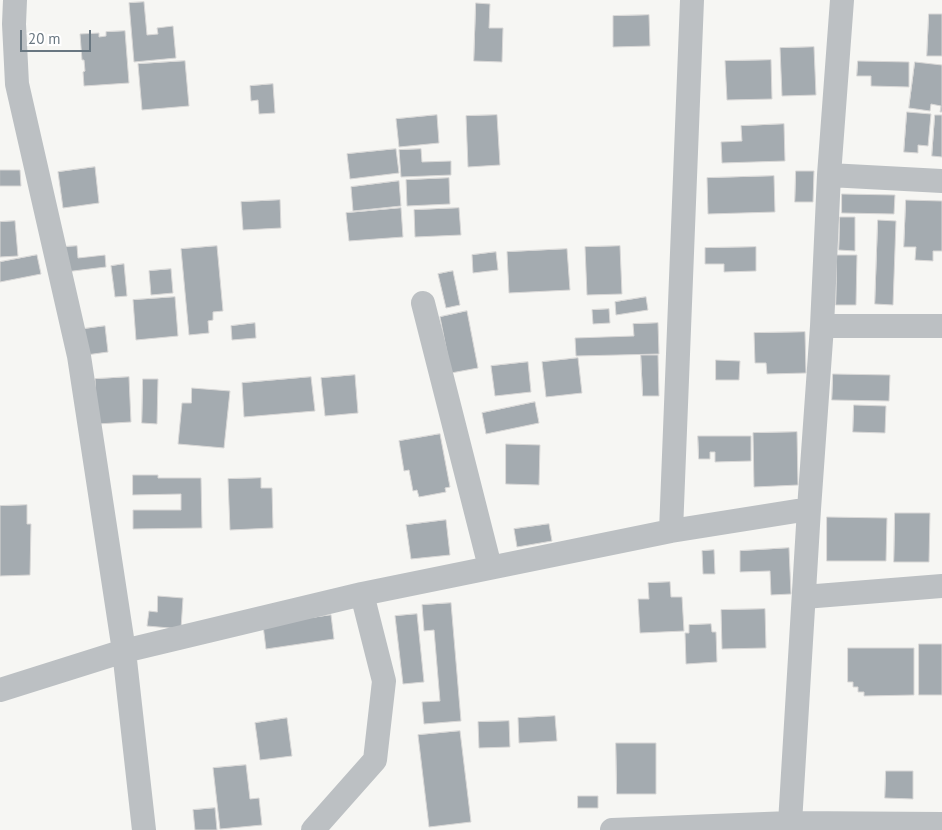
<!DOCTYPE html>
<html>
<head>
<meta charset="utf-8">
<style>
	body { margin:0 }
	#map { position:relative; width:942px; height:830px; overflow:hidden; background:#f6f6f3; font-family:"PT Sans",sans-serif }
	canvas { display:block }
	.scale { position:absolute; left:20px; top:30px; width:71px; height:22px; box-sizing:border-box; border:2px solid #697781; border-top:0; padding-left:6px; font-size:15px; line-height:18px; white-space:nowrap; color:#697781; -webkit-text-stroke:4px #fff; paint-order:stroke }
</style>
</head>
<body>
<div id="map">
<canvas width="942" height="830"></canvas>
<div class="scale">20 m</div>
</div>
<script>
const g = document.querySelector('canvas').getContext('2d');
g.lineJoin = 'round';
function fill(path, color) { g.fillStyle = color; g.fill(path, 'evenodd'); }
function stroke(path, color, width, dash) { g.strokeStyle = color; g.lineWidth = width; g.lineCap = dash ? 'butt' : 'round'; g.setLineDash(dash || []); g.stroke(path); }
const building = new Path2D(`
	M 144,2 L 147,35 L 158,34 L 157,28 L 173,26 L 176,58 L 134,62 L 129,3 Z
	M 476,3 L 490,4 L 489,28 L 503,28 L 502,62 L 474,61 Z
	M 929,14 L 942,14 L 942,56 L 927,56 Z
	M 649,15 L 650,46 L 613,47 L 613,16 Z
	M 125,31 L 129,83 L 84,86 L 83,72 L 85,71 L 84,60 L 82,60 L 80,34 L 99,33 L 99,37 L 106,36 L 106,32 Z
	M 814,47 L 816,95 L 782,96 L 780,48 Z
	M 771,60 L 772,99 L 727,100 L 725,61 Z
	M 185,61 L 189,106 L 142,110 L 138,64 Z
	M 858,61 L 909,62 L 909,87 L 871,86 L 871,76 L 857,76 Z
	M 915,62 L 942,65 L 942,112 L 940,112 L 941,106 L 931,104 L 930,111 L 909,108 Z
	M 273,84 L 275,113 L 259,114 L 258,100 L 251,101 L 250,86 Z
	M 907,112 L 931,114 L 928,146 L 918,145 L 918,153 L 904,152 Z
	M 437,115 L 439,143 L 399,147 L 396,119 Z
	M 497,115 L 500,165 L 468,167 L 466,116 Z
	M 935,115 L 942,115 L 942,157 L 932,156 Z
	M 784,124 L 785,161 L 722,163 L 721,142 L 742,141 L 741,126 Z
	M 396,149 L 399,173 L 350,179 L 347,154 Z
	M 421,149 L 422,162 L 451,161 L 451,175 L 401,177 L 399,150 Z
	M 95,167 L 99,203 L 63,208 L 58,172 Z
	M 0,170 L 20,170 L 21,186 L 0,186 Z
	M 796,171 L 814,171 L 813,202 L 795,202 Z
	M 774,176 L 775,212 L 708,214 L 707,178 Z
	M 449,178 L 450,204 L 407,206 L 406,180 Z
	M 399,181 L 401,206 L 353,211 L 351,187 Z
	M 842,194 L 895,195 L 894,214 L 842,213 Z
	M 280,200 L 281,228 L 243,230 L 241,202 Z
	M 906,200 L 942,201 L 942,251 L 933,251 L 933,261 L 915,260 L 916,247 L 904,247 Z
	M 401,208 L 403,237 L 349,241 L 346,213 Z
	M 459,208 L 461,235 L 415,237 L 414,210 Z
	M 840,217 L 855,217 L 855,251 L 839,250 Z
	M 878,220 L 896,221 L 893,305 L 875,304 Z
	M 15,221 L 18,256 L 0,257 L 0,222 Z
	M 77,246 L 78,258 L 105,255 L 106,267 L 65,272 L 62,247 Z
	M 217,246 L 223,311 L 213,312 L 213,320 L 208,321 L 209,333 L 189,335 L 181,249 Z
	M 620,246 L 622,294 L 587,295 L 585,247 Z
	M 756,247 L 756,271 L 724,272 L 724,264 L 705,264 L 705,248 Z
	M 567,249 L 570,290 L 509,293 L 507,252 Z
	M 496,252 L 498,270 L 473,273 L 472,255 Z
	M 37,255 L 41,274 L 0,282 L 0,262 Z
	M 837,255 L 857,255 L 856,305 L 836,305 Z
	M 124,264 L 127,296 L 115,297 L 111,266 Z
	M 171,269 L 173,293 L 151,295 L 149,271 Z
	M 453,271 L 460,305 L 446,308 L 438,274 Z
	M 175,297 L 178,336 L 136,340 L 133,300 Z
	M 646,297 L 648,310 L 616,315 L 615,302 Z
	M 609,309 L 610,323 L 593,324 L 592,310 Z
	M 467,311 L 478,368 L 451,373 L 440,317 Z
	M 255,323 L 256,338 L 232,340 L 231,326 Z
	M 658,323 L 659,354 L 576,356 L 575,338 L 634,336 L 633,324 Z
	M 105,326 L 108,352 L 86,355 L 83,329 Z
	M 805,332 L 806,373 L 767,374 L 766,363 L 755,363 L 754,333 Z
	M 641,355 L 658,355 L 659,396 L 643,396 Z
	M 578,358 L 582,393 L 546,397 L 542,362 Z
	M 716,360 L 740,361 L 739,380 L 716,380 Z
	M 528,362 L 531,392 L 495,396 L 491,366 Z
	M 833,374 L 890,375 L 889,401 L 832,400 Z
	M 355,375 L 358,413 L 325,416 L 321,378 Z
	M 129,377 L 131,422 L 97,424 L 95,379 Z
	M 311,377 L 315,411 L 244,417 L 242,383 Z
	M 143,379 L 158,379 L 157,424 L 142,423 Z
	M 192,388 L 230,391 L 224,448 L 178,444 L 182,403 L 191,403 Z
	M 535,402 L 539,423 L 486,434 L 482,413 Z
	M 854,405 L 886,406 L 885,433 L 853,432 Z
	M 797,432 L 798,485 L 754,487 L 753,433 Z
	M 440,434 L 450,487 L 445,488 L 446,492 L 419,497 L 417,490 L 413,491 L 409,470 L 404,471 L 399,441 Z
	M 698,436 L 751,436 L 751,461 L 715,462 L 715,452 L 710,452 L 710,459 L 699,459 Z
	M 506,444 L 540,445 L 539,485 L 506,484 Z
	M 133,475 L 158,475 L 158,478 L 201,478 L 202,528 L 133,529 L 133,510 L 181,510 L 181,494 L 133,495 Z
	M 261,478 L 261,488 L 272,488 L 273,528 L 230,530 L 228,479 Z
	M 27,505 L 27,524 L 31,524 L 30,575 L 0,576 L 0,506 Z
	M 895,513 L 930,513 L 929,562 L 894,562 Z
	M 827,517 L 887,518 L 886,561 L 827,561 Z
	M 446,520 L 450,555 L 411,559 L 406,525 Z
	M 549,524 L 552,541 L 517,547 L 514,529 Z
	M 789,548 L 791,594 L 771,595 L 770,571 L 740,572 L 740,551 Z
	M 714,550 L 715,574 L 703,574 L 702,551 Z
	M 670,582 L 671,597 L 682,597 L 684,631 L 640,633 L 638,599 L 649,599 L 648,583 Z
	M 158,596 L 183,598 L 181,629 L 147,626 L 149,611 L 157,612 Z
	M 451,603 L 461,721 L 424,724 L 422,702 L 440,701 L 434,630 L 424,631 L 422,605 Z
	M 765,609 L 766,648 L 722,649 L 721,610 Z
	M 417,614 L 424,682 L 403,684 L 395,616 Z
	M 331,615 L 334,639 L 266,649 L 263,625 Z
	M 711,624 L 712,632 L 716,632 L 717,662 L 686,664 L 685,633 L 689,633 L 689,625 Z
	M 919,644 L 942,644 L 942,695 L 919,695 Z
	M 848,648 L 914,648 L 914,695 L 864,696 L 864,692 L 858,692 L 858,687 L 853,687 L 853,682 L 848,682 Z
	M 555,716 L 557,741 L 519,743 L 518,718 Z
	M 287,718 L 292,756 L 260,760 L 255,723 Z
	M 509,721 L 510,747 L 479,748 L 478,722 Z
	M 460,731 L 471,822 L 429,827 L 418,735 Z
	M 616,743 L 656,743 L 656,794 L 617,794 Z
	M 246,765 L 250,799 L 259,798 L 262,825 L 220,829 L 213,768 Z
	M 886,771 L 913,771 L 913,799 L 885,798 Z
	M 578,796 L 598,796 L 598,808 L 578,808 Z
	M 215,808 L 217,830 L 195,830 L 193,810 Z`);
fill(building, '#a4abb0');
stroke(building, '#d8d7d6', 1);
stroke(new Path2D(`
	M 15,0 L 14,24 L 17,84 L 79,356 L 124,651 L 144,830
	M 829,175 L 942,181
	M 423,303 L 490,567
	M 822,326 L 829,175 L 842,0
	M 671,531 L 692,0
	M 804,597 L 942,586
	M 0,690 L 124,651 L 362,594 L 671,531 L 809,509
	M 790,823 L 809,509 L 822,326 L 942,326
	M 313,830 L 375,760 L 384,681 L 362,594
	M 612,830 L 790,823 L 942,824`), '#bcc0c3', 24);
</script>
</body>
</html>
